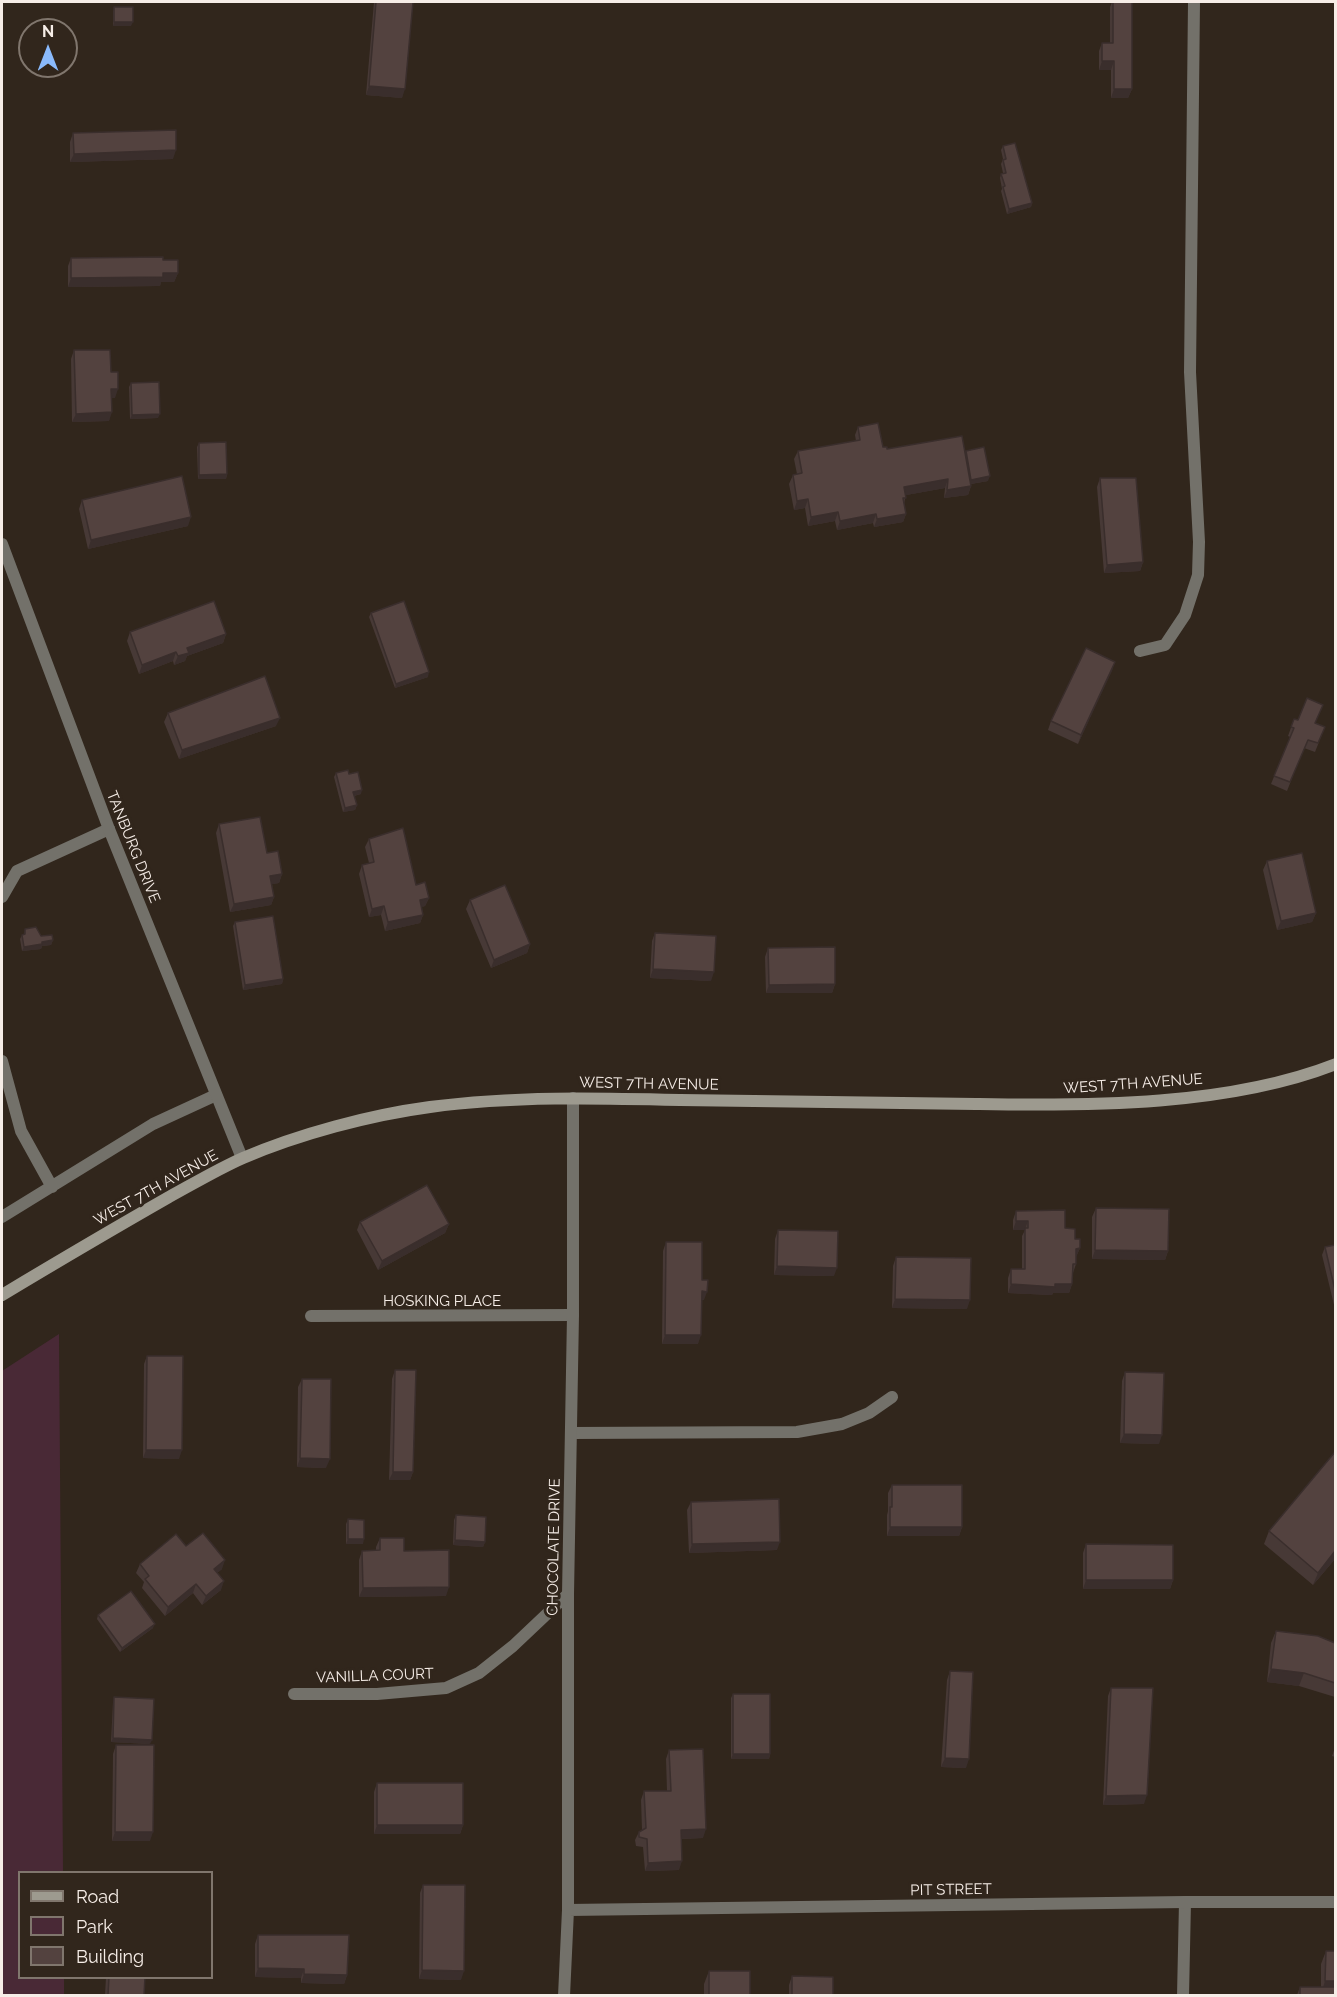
<!DOCTYPE html>
<html>
<head>
<meta charset="utf-8">
<style>
	body { margin:0 }
	#map { position:relative; width:1337px; height:1997px; overflow:hidden; background:#31261c; font-family:Raleway,sans-serif }
	canvas { display:block }
	.frame { position:absolute; inset:0; border:3px solid #f6ede7; pointer-events:none }
	.legend { position:absolute; left:18px; top:1871px; width:195px; height:108px; box-sizing:border-box; background:#31261c; border:2px solid #80766d; margin:0; padding:8px 10px; list-style:none; font-size:18px; color:#f6ede7 }
	.legend li { display:flex; align-items:center; gap:12px; height:30px }
	.legend b { width:30px; border:2px solid #80766d }
	.north { position:absolute; left:18px; top:18px; width:60px; height:60px; box-sizing:border-box; background:#31261c; border:2px solid #80766d; border-radius:50%; rotate:0deg; font-size:16px; font-weight:700; line-height:24px; text-align:center; color:#f6ede7 }
	.north::after { content:''; display:block; margin:auto; width:21px; height:27px; background:#8abafc; clip-path:polygon(50% 0,100% 100%,50% 72%,0 100%) }
</style>
</head>
<body>
<div id="map">
<canvas width="1337" height="1997"></canvas>
<div class="frame"></div>
<ul class="legend">
<li><b style="height:8px;background:#9d9a8f"></b>Road</li>
<li><b style="height:16px;background:#492936"></b>Park</li>
<li><b style="height:16px;background:#53423f"></b>Building</li>
</ul>
<div class="north">N</div>
</div>
<script>
const g = document.querySelector('canvas').getContext('2d');
g.lineJoin = 'round';
function fill(path, color) { g.fillStyle = color; g.fill(path, 'evenodd'); }
function stroke(path, color, width, dash) { g.strokeStyle = color; g.lineWidth = width; g.lineCap = dash ? 'butt' : 'round'; g.setLineDash(dash || []); g.stroke(path); }
function label(font, color, halo, rows, align = 'center') {
  g.font = font + ' Raleway,sans-serif'; g.lineWidth = 6; g.setLineDash([]); g.textBaseline = 'middle'; g.strokeStyle = halo; g.fillStyle = color; for (const [text, x, y, turn = 0] of rows) {
    g.save(); g.translate(x, y); g.rotate((+turn || 0) * Math.PI / 180); g.textAlign = isNaN(turn) ? turn : align; if (halo) g.strokeText(text, 0, 0); g.fillText(text, 0, 0); g.restore();
  }
}
fill(new Path2D(`
	M 59,1334 L 63,1872 L 20,1872 L 20,1978 L 64,1978 L 64,1995 L 2,1995 L 2,1371 Z`), '#492936');
stroke(new Path2D(`
	M 1140,651 L 1165,645 L 1185,615 L 1198,575 L 1199,542 L 1190,372 L 1194,2
	M 2,897 L 17,871 L 109,829
	M 2,1061 L 21,1131 L 52,1187
	M 2,1217 L 153,1124 L 216,1095
	M 311,1316 L 573,1315
	M 571,1433 L 797,1432 L 842,1424 L 869,1413 L 892,1397
	M 1183,1996 L 1185,1902`), '#73716a', 12);
stroke(new Path2D(`
	M 2,544 L 109,829 L 242,1158
	M 294,1694 L 377,1694 L 446,1688 L 479,1673 L 513,1646 L 568,1594
	M 568,1910 L 1185,1902 L 1336,1902
	M 564,1996 L 568,1910 L 568,1594 L 573,1315 L 573,1098`), '#73716a', 12);
stroke(new Path2D(`
	M 2,1295 C 57,1262 113,1229 169,1197 C 193,1184 218,1169 243,1158 C 299,1134 370,1115 430,1107 C 513,1096 597,1098 680,1100 C 779,1101 879,1103 979,1104 C 1092,1106 1229,1106 1336,1064`), '#9d9a8f', 12);
fill(new Path2D(`
	M 374,2 L 413,2 L 402,98 L 366,95 Z
	M 1112,2 L 1132,2 L 1132,89 L 1128,98 L 1111,98 L 1111,70 L 1099,70 L 1099,51 L 1102,43 L 1110,43 L 1110,7 Z
	M 114,7 L 131,26 L 113,26 L 113,11 Z
	M 73,133 L 173,159 L 70,162 L 70,142 Z
	M 1003,146 L 1032,203 L 1031,207 L 1007,214 L 1001,191 L 1002,189 L 1000,178 L 1001,174 L 1003,173 L 1001,164 L 1003,159 L 1001,150 Z
	M 71,258 L 163,260 L 178,273 L 174,282 L 161,282 L 160,286 L 68,287 L 68,266 Z
	M 74,350 L 111,372 L 115,398 L 112,398 L 109,421 L 72,422 L 71,359 Z
	M 131,383 L 158,418 L 130,419 L 129,387 Z
	M 858,427 L 883,447 L 887,449 L 965,453 L 966,451 L 988,481 L 971,484 L 971,486 L 968,495 L 944,498 L 945,488 L 906,495 L 904,504 L 906,514 L 903,522 L 874,527 L 873,523 L 837,530 L 835,521 L 808,526 L 805,508 L 794,510 L 789,484 L 793,475 L 797,474 L 794,459 L 798,451 L 856,441 L 855,435 Z
	M 199,443 L 227,474 L 226,479 L 198,479 L 197,447 Z
	M 1100,478 L 1143,562 L 1140,571 L 1104,573 L 1097,487 Z
	M 82,500 L 188,526 L 88,549 L 79,509 Z
	M 371,613 L 428,677 L 395,688 L 369,617 Z
	M 130,632 L 226,634 L 223,643 L 187,656 L 185,661 L 174,665 L 173,661 L 139,674 L 127,641 Z
	M 1115,662 L 1078,744 L 1048,730 L 1051,721 Z
	M 168,713 L 276,726 L 179,759 L 164,722 Z
	M 1294,719 L 1316,723 L 1325,727 L 1315,752 L 1304,748 L 1287,791 L 1271,784 L 1290,737 L 1288,736 Z
	M 336,773 L 349,774 L 361,794 L 354,796 L 357,805 L 355,810 L 343,812 L 334,777 Z
	M 219,824 L 267,853 L 282,874 L 279,883 L 272,884 L 274,897 L 271,905 L 230,912 L 216,833 Z
	M 369,839 L 429,898 L 425,906 L 421,907 L 423,915 L 420,923 L 385,931 L 381,915 L 369,917 L 359,874 L 362,865 L 369,863 L 365,847 Z
	M 1267,861 L 1316,913 L 1312,922 L 1277,930 L 1263,870 Z
	M 470,900 L 530,944 L 527,953 L 491,968 L 466,909 Z
	M 235,922 L 283,979 L 282,984 L 243,990 L 233,926 Z
	M 25,929 L 41,936 L 53,940 L 51,945 L 42,946 L 41,949 L 22,951 L 20,939 L 22,935 L 24,935 Z
	M 655,933 L 711,981 L 650,978 L 652,941 Z
	M 768,948 L 835,984 L 832,993 L 766,993 L 765,957 Z
	M 1096,1208 L 1168,1251 L 1165,1260 L 1092,1259 L 1092,1217 Z
	M 1016,1211 L 1065,1228 L 1075,1239 L 1080,1248 L 1076,1257 L 1076,1264 L 1073,1273 L 1072,1284 L 1069,1293 L 1053,1293 L 1052,1295 L 1008,1293 L 1008,1278 L 1011,1269 L 1022,1269 L 1022,1236 L 1025,1230 L 1013,1230 L 1013,1220 Z
	M 360,1222 L 449,1224 L 445,1233 L 378,1270 L 357,1230 Z
	M 778,1230 L 834,1276 L 774,1275 L 775,1239 Z
	M 666,1242 L 702,1280 L 704,1300 L 701,1300 L 698,1344 L 662,1344 L 663,1251 Z
	M 1335,1245 L 1335,1309 L 1322,1255 L 1325,1247 Z
	M 896,1257 L 967,1309 L 892,1308 L 893,1266 Z
	M 147,1356 L 179,1459 L 143,1458 L 144,1364 Z
	M 395,1370 L 413,1472 L 410,1480 L 389,1480 L 392,1379 Z
	M 1125,1372 L 1159,1444 L 1120,1443 L 1122,1381 Z
	M 302,1379 L 326,1468 L 297,1467 L 298,1387 Z
	M 892,1485 L 962,1527 L 959,1536 L 887,1536 L 887,1515 L 888,1511 L 888,1493 Z
	M 691,1502 L 777,1550 L 689,1553 L 687,1510 Z
	M 456,1515 L 485,1542 L 483,1547 L 453,1545 L 454,1520 Z
	M 348,1519 L 363,1544 L 346,1544 L 346,1524 Z
	M 1269,1531 L 1335,1559 L 1313,1585 L 1264,1544 Z
	M 380,1538 L 404,1551 L 446,1596 L 359,1597 L 359,1560 L 362,1551 L 376,1550 L 376,1547 Z
	M 1086,1544 L 1173,1580 L 1170,1589 L 1083,1589 L 1083,1553 Z
	M 186,1546 L 222,1569 L 217,1573 L 221,1590 L 202,1605 L 193,1593 L 165,1616 L 142,1588 L 144,1582 L 136,1573 L 140,1564 Z
	M 98,1615 L 153,1628 L 120,1652 L 97,1619 Z
	M 1276,1631 L 1335,1643 L 1335,1697 L 1299,1686 L 1267,1682 L 1271,1643 Z
	M 950,1671 L 966,1768 L 941,1767 L 947,1680 Z
	M 1111,1688 L 1144,1804 L 1103,1805 L 1108,1696 Z
	M 733,1694 L 770,1754 L 769,1759 L 731,1759 L 731,1698 Z
	M 114,1697 L 150,1744 L 111,1742 L 113,1702 Z
	M 116,1745 L 150,1841 L 112,1841 L 113,1754 Z
	M 1335,1748 L 1335,1757 L 1332,1756 Z
	M 669,1750 L 703,1838 L 681,1839 L 679,1870 L 645,1871 L 643,1847 L 636,1846 L 635,1840 L 639,1832 L 642,1830 L 641,1800 L 644,1791 L 667,1791 L 666,1759 Z
	M 377,1783 L 463,1825 L 460,1834 L 374,1834 L 374,1792 Z
	M 423,1885 L 461,1980 L 419,1979 L 420,1893 Z
	M 258,1935 L 347,1975 L 344,1984 L 301,1983 L 301,1978 L 255,1977 L 255,1944 Z
	M 1326,1951 L 1335,1995 L 1297,1995 L 1300,1987 L 1321,1987 L 1321,1964 Z
	M 709,1971 L 750,1995 L 704,1995 L 704,1984 Z
	M 792,1976 L 833,1995 L 789,1995 L 789,1985 Z
	M 106,1977 L 145,1977 L 144,1995 L 105,1995 Z`), '#473936');
fill(new Path2D(`
	M 114,22 L 133,22 L 131,26 L 113,26 Z
	M 1102,61 L 1114,61 L 1111,70 L 1099,70 Z
	M 369,86 L 405,89 L 402,98 L 366,95 Z
	M 1114,89 L 1132,89 L 1128,98 L 1111,98 Z
	M 176,150 L 173,159 L 70,162 L 74,154 Z
	M 1032,203 L 1031,207 L 1007,214 L 1009,209 Z
	M 163,273 L 178,273 L 174,282 L 161,282 L 160,286 L 68,287 L 71,278 Z
	M 111,389 L 118,389 L 115,398 L 108,398 Z
	M 112,412 L 109,421 L 72,422 L 76,414 Z
	M 160,414 L 158,418 L 130,419 L 132,415 Z
	M 227,474 L 226,479 L 198,479 L 199,475 Z
	M 990,476 L 988,481 L 970,484 L 971,480 Z
	M 948,479 L 945,488 L 901,496 L 904,487 Z
	M 971,486 L 968,495 L 944,498 L 947,490 Z
	M 808,499 L 805,508 L 794,510 L 797,501 Z
	M 838,512 L 835,521 L 808,526 L 811,517 Z
	M 876,514 L 873,523 L 837,530 L 840,521 Z
	M 906,514 L 903,522 L 874,527 L 877,519 Z
	M 191,517 L 188,526 L 88,549 L 91,540 Z
	M 1143,562 L 1140,571 L 1104,573 L 1107,565 Z
	M 226,634 L 223,643 L 187,656 L 185,661 L 174,665 L 178,656 L 187,648 Z
	M 176,652 L 173,661 L 139,674 L 142,665 Z
	M 1115,662 L 1112,671 L 1078,744 L 1081,735 Z
	M 429,672 L 428,677 L 395,688 L 396,684 Z
	M 280,718 L 276,726 L 179,759 L 182,750 Z
	M 362,790 L 361,794 L 352,796 L 353,792 Z
	M 357,805 L 355,810 L 343,812 L 345,808 Z
	M 282,874 L 279,883 L 267,885 L 270,876 Z
	M 274,897 L 271,905 L 230,912 L 234,904 Z
	M 429,898 L 425,906 L 417,909 L 420,900 Z
	M 384,906 L 381,915 L 369,917 L 372,909 Z
	M 1316,913 L 1312,922 L 1277,930 L 1281,921 Z
	M 423,915 L 420,923 L 385,931 L 388,922 Z
	M 53,940 L 51,945 L 42,946 L 41,949 L 22,951 L 24,947 L 42,942 Z
	M 530,944 L 527,953 L 491,968 L 494,960 Z
	M 653,969 L 714,972 L 711,981 L 650,978 Z
	M 283,979 L 282,984 L 243,990 L 245,985 Z
	M 835,984 L 832,993 L 766,993 L 769,985 Z
	M 1016,1221 L 1028,1221 L 1025,1229 L 1025,1228 L 1025,1230 L 1013,1230 Z
	M 449,1224 L 445,1233 L 378,1270 L 382,1261 Z
	M 1080,1248 L 1076,1257 L 1073,1258 L 1076,1249 Z
	M 1095,1250 L 1168,1251 L 1165,1260 L 1092,1259 Z
	M 777,1266 L 837,1268 L 834,1276 L 774,1275 Z
	M 1011,1284 L 1072,1284 L 1069,1293 L 1053,1293 L 1052,1295 L 1008,1293 Z
	M 702,1291 L 707,1292 L 704,1300 L 698,1300 Z
	M 895,1299 L 970,1300 L 967,1309 L 892,1308 Z
	M 665,1335 L 701,1335 L 698,1344 L 662,1344 Z
	M 1124,1434 L 1162,1435 L 1159,1444 L 1120,1443 Z
	M 146,1450 L 182,1450 L 179,1459 L 143,1458 Z
	M 300,1458 L 330,1459 L 326,1468 L 297,1467 Z
	M 393,1472 L 413,1472 L 410,1480 L 389,1480 Z
	M 890,1527 L 962,1527 L 959,1536 L 887,1536 Z
	M 348,1539 L 364,1539 L 363,1544 L 346,1544 Z
	M 455,1540 L 485,1542 L 483,1547 L 453,1545 Z
	M 780,1542 L 777,1550 L 689,1553 L 692,1544 Z
	M 1335,1551 L 1335,1559 L 1313,1585 L 1318,1573 Z
	M 225,1560 L 222,1569 L 211,1578 L 214,1569 Z
	M 1086,1580 L 1173,1580 L 1170,1589 L 1083,1589 Z
	M 224,1581 L 221,1590 L 202,1605 L 206,1596 Z
	M 196,1584 L 193,1593 L 165,1616 L 168,1607 Z
	M 449,1587 L 446,1596 L 359,1597 L 363,1588 Z
	M 155,1624 L 153,1628 L 120,1652 L 122,1648 Z
	M 1271,1669 L 1304,1673 L 1299,1686 L 1267,1682 Z
	M 113,1738 L 152,1740 L 150,1744 L 111,1742 Z
	M 733,1754 L 770,1754 L 769,1759 L 731,1759 Z
	M 945,1758 L 969,1759 L 966,1768 L 941,1767 Z
	M 1147,1795 L 1144,1804 L 1103,1805 L 1106,1796 Z
	M 377,1825 L 463,1825 L 460,1834 L 374,1834 Z
	M 706,1829 L 703,1838 L 678,1839 L 681,1830 Z
	M 115,1832 L 153,1832 L 150,1841 L 112,1841 Z
	M 682,1861 L 679,1870 L 645,1871 L 648,1863 Z
	M 258,1968 L 304,1969 L 301,1978 L 255,1977 Z
	M 422,1970 L 464,1971 L 461,1980 L 419,1979 Z
	M 304,1974 L 347,1975 L 344,1984 L 301,1983 Z
	M 1325,1981 L 1335,1981 L 1335,1994 L 1321,1994 Z`), '#3a2e2c');
const building = new Path2D(`
	M 376,2 L 413,2 L 405,89 L 369,86 Z
	M 1113,2 L 1132,2 L 1132,89 L 1114,89 L 1114,61 L 1102,61 L 1102,43 L 1113,43 Z
	M 114,7 L 133,7 L 133,22 L 114,22 Z
	M 176,130 L 176,150 L 74,154 L 73,133 Z
	M 1015,143 L 1032,203 L 1009,209 L 1003,187 L 1005,186 L 1001,174 L 1006,173 L 1003,160 L 1006,159 L 1003,146 Z
	M 163,257 L 163,260 L 178,260 L 178,273 L 163,273 L 163,277 L 71,278 L 71,258 Z
	M 74,350 L 110,350 L 111,372 L 118,372 L 118,389 L 111,389 L 112,412 L 76,414 Z
	M 159,382 L 160,414 L 132,415 L 131,383 Z
	M 878,423 L 883,447 L 887,447 L 887,449 L 962,436 L 971,486 L 947,490 L 948,479 L 904,487 L 906,498 L 903,498 L 906,514 L 877,519 L 876,514 L 840,521 L 838,512 L 811,517 L 808,499 L 797,501 L 793,475 L 802,473 L 798,451 L 860,440 L 858,427 Z
	M 226,442 L 227,474 L 199,475 L 199,443 Z
	M 984,447 L 990,476 L 971,480 L 966,451 Z
	M 182,476 L 191,517 L 91,540 L 82,500 Z
	M 1100,478 L 1136,478 L 1143,562 L 1107,565 Z
	M 214,601 L 226,634 L 187,648 L 189,653 L 178,656 L 176,652 L 142,665 L 130,632 Z
	M 404,601 L 429,672 L 396,684 L 371,613 Z
	M 1086,648 L 1115,662 L 1081,735 L 1051,721 Z
	M 265,676 L 280,718 L 182,750 L 168,713 Z
	M 1307,698 L 1323,705 L 1315,723 L 1325,727 L 1318,743 L 1308,740 L 1290,782 L 1274,776 L 1294,728 L 1291,727 L 1294,719 L 1298,720 Z
	M 348,770 L 349,774 L 358,772 L 362,790 L 353,792 L 357,805 L 345,808 L 336,773 Z
	M 260,817 L 267,853 L 278,851 L 282,874 L 270,876 L 274,897 L 234,904 L 219,824 Z
	M 403,828 L 416,885 L 425,882 L 429,898 L 420,900 L 423,915 L 388,922 L 384,906 L 372,909 L 362,865 L 374,862 L 369,839 Z
	M 1302,853 L 1316,913 L 1281,921 L 1267,861 Z
	M 505,885 L 530,944 L 494,960 L 470,900 Z
	M 273,916 L 283,979 L 245,985 L 235,922 Z
	M 36,927 L 41,936 L 52,935 L 53,940 L 42,942 L 42,944 L 24,947 L 22,935 L 25,934 L 25,929 Z
	M 655,933 L 716,936 L 714,972 L 653,969 Z
	M 835,947 L 835,984 L 769,985 L 768,948 Z
	M 427,1185 L 449,1224 L 382,1261 L 360,1222 Z
	M 1096,1208 L 1169,1209 L 1168,1251 L 1095,1250 Z
	M 1065,1210 L 1065,1228 L 1075,1229 L 1075,1239 L 1080,1239 L 1080,1248 L 1076,1249 L 1076,1264 L 1073,1264 L 1072,1284 L 1055,1284 L 1055,1287 L 1011,1284 L 1011,1269 L 1025,1269 L 1025,1228 L 1028,1228 L 1028,1221 L 1016,1221 L 1016,1211 Z
	M 778,1230 L 838,1231 L 837,1268 L 777,1266 Z
	M 666,1242 L 702,1242 L 702,1280 L 708,1280 L 707,1292 L 702,1291 L 701,1335 L 665,1335 Z
	M 1335,1245 L 1335,1290 L 1325,1247 Z
	M 896,1257 L 971,1258 L 970,1300 L 895,1299 Z
	M 147,1356 L 183,1356 L 182,1450 L 146,1450 Z
	M 395,1370 L 416,1370 L 413,1472 L 393,1472 Z
	M 1125,1372 L 1164,1373 L 1162,1435 L 1124,1434 Z
	M 302,1379 L 331,1379 L 330,1459 L 300,1458 Z
	M 1335,1452 L 1335,1551 L 1318,1573 L 1269,1531 Z
	M 892,1485 L 962,1485 L 962,1527 L 890,1527 L 890,1507 L 892,1507 Z
	M 779,1499 L 780,1542 L 692,1544 L 691,1502 Z
	M 456,1515 L 486,1517 L 485,1542 L 455,1540 Z
	M 348,1519 L 364,1520 L 364,1539 L 348,1539 Z
	M 203,1533 L 225,1560 L 214,1569 L 224,1581 L 206,1596 L 196,1584 L 168,1607 L 145,1579 L 149,1576 L 140,1564 L 176,1534 L 186,1546 Z
	M 380,1538 L 404,1538 L 404,1551 L 449,1550 L 449,1587 L 363,1588 L 362,1551 L 380,1550 Z
	M 1086,1544 L 1173,1545 L 1173,1580 L 1086,1580 Z
	M 131,1591 L 155,1624 L 122,1648 L 98,1615 Z
	M 1276,1631 L 1318,1636 L 1335,1643 L 1335,1683 L 1304,1673 L 1271,1669 Z
	M 950,1671 L 973,1672 L 969,1759 L 945,1758 Z
	M 1111,1688 L 1153,1688 L 1147,1795 L 1106,1796 Z
	M 733,1694 L 770,1694 L 770,1754 L 733,1754 Z
	M 114,1697 L 154,1699 L 152,1740 L 113,1738 Z
	M 116,1745 L 154,1745 L 153,1832 L 115,1832 Z
	M 703,1749 L 706,1829 L 681,1830 L 682,1861 L 648,1863 L 647,1839 L 639,1837 L 639,1832 L 646,1828 L 644,1791 L 671,1791 L 669,1750 Z
	M 377,1783 L 463,1783 L 463,1825 L 377,1825 Z
	M 423,1885 L 465,1885 L 464,1971 L 422,1970 Z
	M 258,1935 L 349,1935 L 347,1975 L 304,1974 L 304,1969 L 258,1968 Z
	M 1326,1951 L 1335,1951 L 1335,1981 L 1325,1981 Z
	M 709,1971 L 750,1971 L 750,1995 L 709,1995 Z
	M 792,1976 L 833,1977 L 833,1995 L 792,1995 Z
	M 109,1977 L 145,1977 L 144,1995 L 108,1995 Z
	M 1300,1987 L 1335,1987 L 1335,1995 L 1300,1995 Z`);
fill(building, '#53423f');
stroke(building, '#3a2e2c', 1.5);
label('15px', '#f6ede7', '#31261c', [
	["TANBURG DRIVE",133,847,68],
	["WEST 7TH AVENUE",649,1084,1],
	["WEST 7TH AVENUE",1133,1084,-4],
	["WEST 7TH AVENUE",156,1188,-29],
	["HOSKING PLACE",442,1301],
	["CHOCOLATE DRIVE",554,1547,-89],
	["VANILLA COURT",375,1676,-2],
	["PIT STREET",951,1890,-1]
]);
</script>
</body>
</html>
